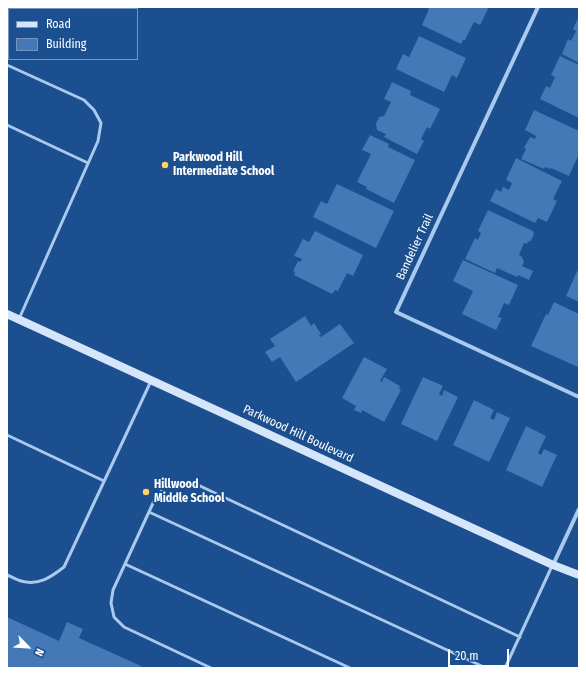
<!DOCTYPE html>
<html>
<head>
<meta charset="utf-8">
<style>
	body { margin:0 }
	#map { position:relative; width:586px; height:675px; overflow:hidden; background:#1b4f8f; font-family:"Fira Sans Condensed",sans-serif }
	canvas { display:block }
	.frame { position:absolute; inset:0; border:8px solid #fff; pointer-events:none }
	.legend { position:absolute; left:8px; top:8px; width:130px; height:52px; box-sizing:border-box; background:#1b4f8f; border:1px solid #7695bc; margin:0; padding:5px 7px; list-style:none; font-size:12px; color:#fff }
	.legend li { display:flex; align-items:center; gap:8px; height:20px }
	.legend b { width:20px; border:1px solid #7695bc }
	.north { position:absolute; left:8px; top:627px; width:40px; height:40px; -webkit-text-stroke:3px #1b4f8f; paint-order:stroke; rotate:115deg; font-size:11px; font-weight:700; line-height:16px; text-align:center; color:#fff }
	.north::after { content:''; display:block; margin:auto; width:14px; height:18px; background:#fff; clip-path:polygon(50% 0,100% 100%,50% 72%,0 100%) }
	.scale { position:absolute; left:448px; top:649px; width:61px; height:18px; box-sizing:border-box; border:2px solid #fff; border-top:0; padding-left:5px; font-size:12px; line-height:14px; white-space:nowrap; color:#fff; -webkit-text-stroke:3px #1b4f8f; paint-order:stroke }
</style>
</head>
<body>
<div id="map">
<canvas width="586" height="675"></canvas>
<div class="frame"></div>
<ul class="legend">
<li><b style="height:5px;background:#d6e6fa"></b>Road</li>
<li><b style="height:11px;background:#4478b7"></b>Building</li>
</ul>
<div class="north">N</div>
<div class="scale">20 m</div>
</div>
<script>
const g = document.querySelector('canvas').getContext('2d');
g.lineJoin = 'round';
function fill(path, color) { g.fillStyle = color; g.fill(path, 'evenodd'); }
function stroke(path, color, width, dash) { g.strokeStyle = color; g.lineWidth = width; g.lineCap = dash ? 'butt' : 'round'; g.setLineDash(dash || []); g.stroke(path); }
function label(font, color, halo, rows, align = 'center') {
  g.font = font + ' "Fira Sans Condensed",sans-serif'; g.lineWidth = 4; g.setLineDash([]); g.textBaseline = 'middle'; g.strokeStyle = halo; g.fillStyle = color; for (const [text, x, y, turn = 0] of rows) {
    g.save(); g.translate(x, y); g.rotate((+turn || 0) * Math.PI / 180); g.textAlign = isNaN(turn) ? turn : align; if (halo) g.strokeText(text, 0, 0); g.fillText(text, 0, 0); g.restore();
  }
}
fill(new Path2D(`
	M 425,7 L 489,7 L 480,25 L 474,22 L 465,40 L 463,40 L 461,44 L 422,25 L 429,9 Z
	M 579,16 L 579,63 L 562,54 L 568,39 L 571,41 L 576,31 L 573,29 Z
	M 419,36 L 466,58 L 457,78 L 452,75 L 444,92 L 396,69 L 403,54 L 409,57 Z
	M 560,56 L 579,65 L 579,118 L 540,99 L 546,86 L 550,88 L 555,77 L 551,75 Z
	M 392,82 L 411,91 L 410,95 L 440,109 L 430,129 L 427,127 L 421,139 L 424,141 L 417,154 L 384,137 L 386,134 L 377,130 L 376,124 L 379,117 L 384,116 L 391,102 L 384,99 Z
	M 534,110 L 579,131 L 579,154 L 569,176 L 551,168 L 550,169 L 545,167 L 544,169 L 521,159 L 526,149 L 524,148 L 530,137 L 535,139 L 536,136 L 525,130 Z
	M 370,135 L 389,144 L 388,147 L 415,160 L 394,203 L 366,189 L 367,187 L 357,182 L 371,154 L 362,150 Z
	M 516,158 L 562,181 L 553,199 L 557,201 L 547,222 L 538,218 L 535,223 L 490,201 L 496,189 L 501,192 L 503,187 L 509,190 L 512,183 L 506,180 Z
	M 337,184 L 394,211 L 376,248 L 313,217 L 321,201 L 327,204 Z
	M 488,210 L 533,231 L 534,235 L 530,242 L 528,241 L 527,244 L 524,243 L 519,255 L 522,257 L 524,262 L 522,266 L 533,271 L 529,280 L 518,275 L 517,277 L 497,268 L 495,273 L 465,259 L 475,238 L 478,240 L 481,233 L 478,231 Z
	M 315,231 L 363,255 L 353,276 L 347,273 L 338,291 L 335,290 L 332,294 L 294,275 L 295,272 L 293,271 L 298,261 L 300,262 L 302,259 L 294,256 L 303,239 L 309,242 Z
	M 463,260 L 518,285 L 509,305 L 504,303 L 498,317 L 502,318 L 496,330 L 462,314 L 473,291 L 453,281 Z
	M 579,267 L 579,302 L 566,296 Z
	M 554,302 L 579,314 L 579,364 L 578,367 L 531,346 L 546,314 L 548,315 Z
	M 305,316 L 311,326 L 314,323 L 321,334 L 319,335 L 321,337 L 340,324 L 354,343 L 296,382 L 280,357 L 272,362 L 265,352 L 275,346 L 270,339 Z
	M 364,357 L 387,369 L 380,381 L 382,382 L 384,377 L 400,386 L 399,389 L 401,390 L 384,422 L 362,410 L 361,413 L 354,410 L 356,406 L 342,398 Z
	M 423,377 L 443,386 L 439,394 L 442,396 L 444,390 L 458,397 L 437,441 L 401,424 Z
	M 474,400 L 494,410 L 490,418 L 494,420 L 497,412 L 510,418 L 489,462 L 453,445 Z
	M 526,426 L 546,436 L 538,453 L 541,455 L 544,449 L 557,455 L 542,487 L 506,470 Z
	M 7,617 L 59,641 L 67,622 L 83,629 L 79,638 L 141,666 L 141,668 L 7,668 Z`), '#4478b7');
stroke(new Path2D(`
	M 7,65 L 84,100 L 94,110 L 101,123 L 98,141 L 19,319
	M 7,125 L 88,163
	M 7,435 L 104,481
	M 149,512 L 486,668
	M 125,564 L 350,668
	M 7,575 C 12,577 17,580 21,581 C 39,586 51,577 64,567 L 151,381
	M 211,668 L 124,627 L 114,617 L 111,603 L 113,590 L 154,501 L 164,488 L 180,483 L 198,485 L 520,637
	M 505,668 L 552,566`), '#a9c9ee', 3);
stroke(new Path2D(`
	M 538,7 L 396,312 L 579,397
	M 553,565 L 579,509`), '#a9c9ee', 4);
stroke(new Path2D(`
	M 7,314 L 553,565 L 579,575`), '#d6e6fa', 8);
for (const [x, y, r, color] of [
	[165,165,4,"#ffd166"],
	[146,492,4,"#ffd166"]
]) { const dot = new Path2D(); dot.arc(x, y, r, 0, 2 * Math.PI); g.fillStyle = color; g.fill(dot); stroke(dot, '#1b4f8f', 1.5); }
label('bold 12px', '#fff', '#1b4f8f', [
	["Parkwood Hill",173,158],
	["Intermediate School",173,172],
	["Hillwood",154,485],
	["Middle School",154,499]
], 'left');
label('12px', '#fff', '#1b4f8f', [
	["Bandelier Trail",415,247,-65],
	["Parkwood Hill Boulevard",298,434,25]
]);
</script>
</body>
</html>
